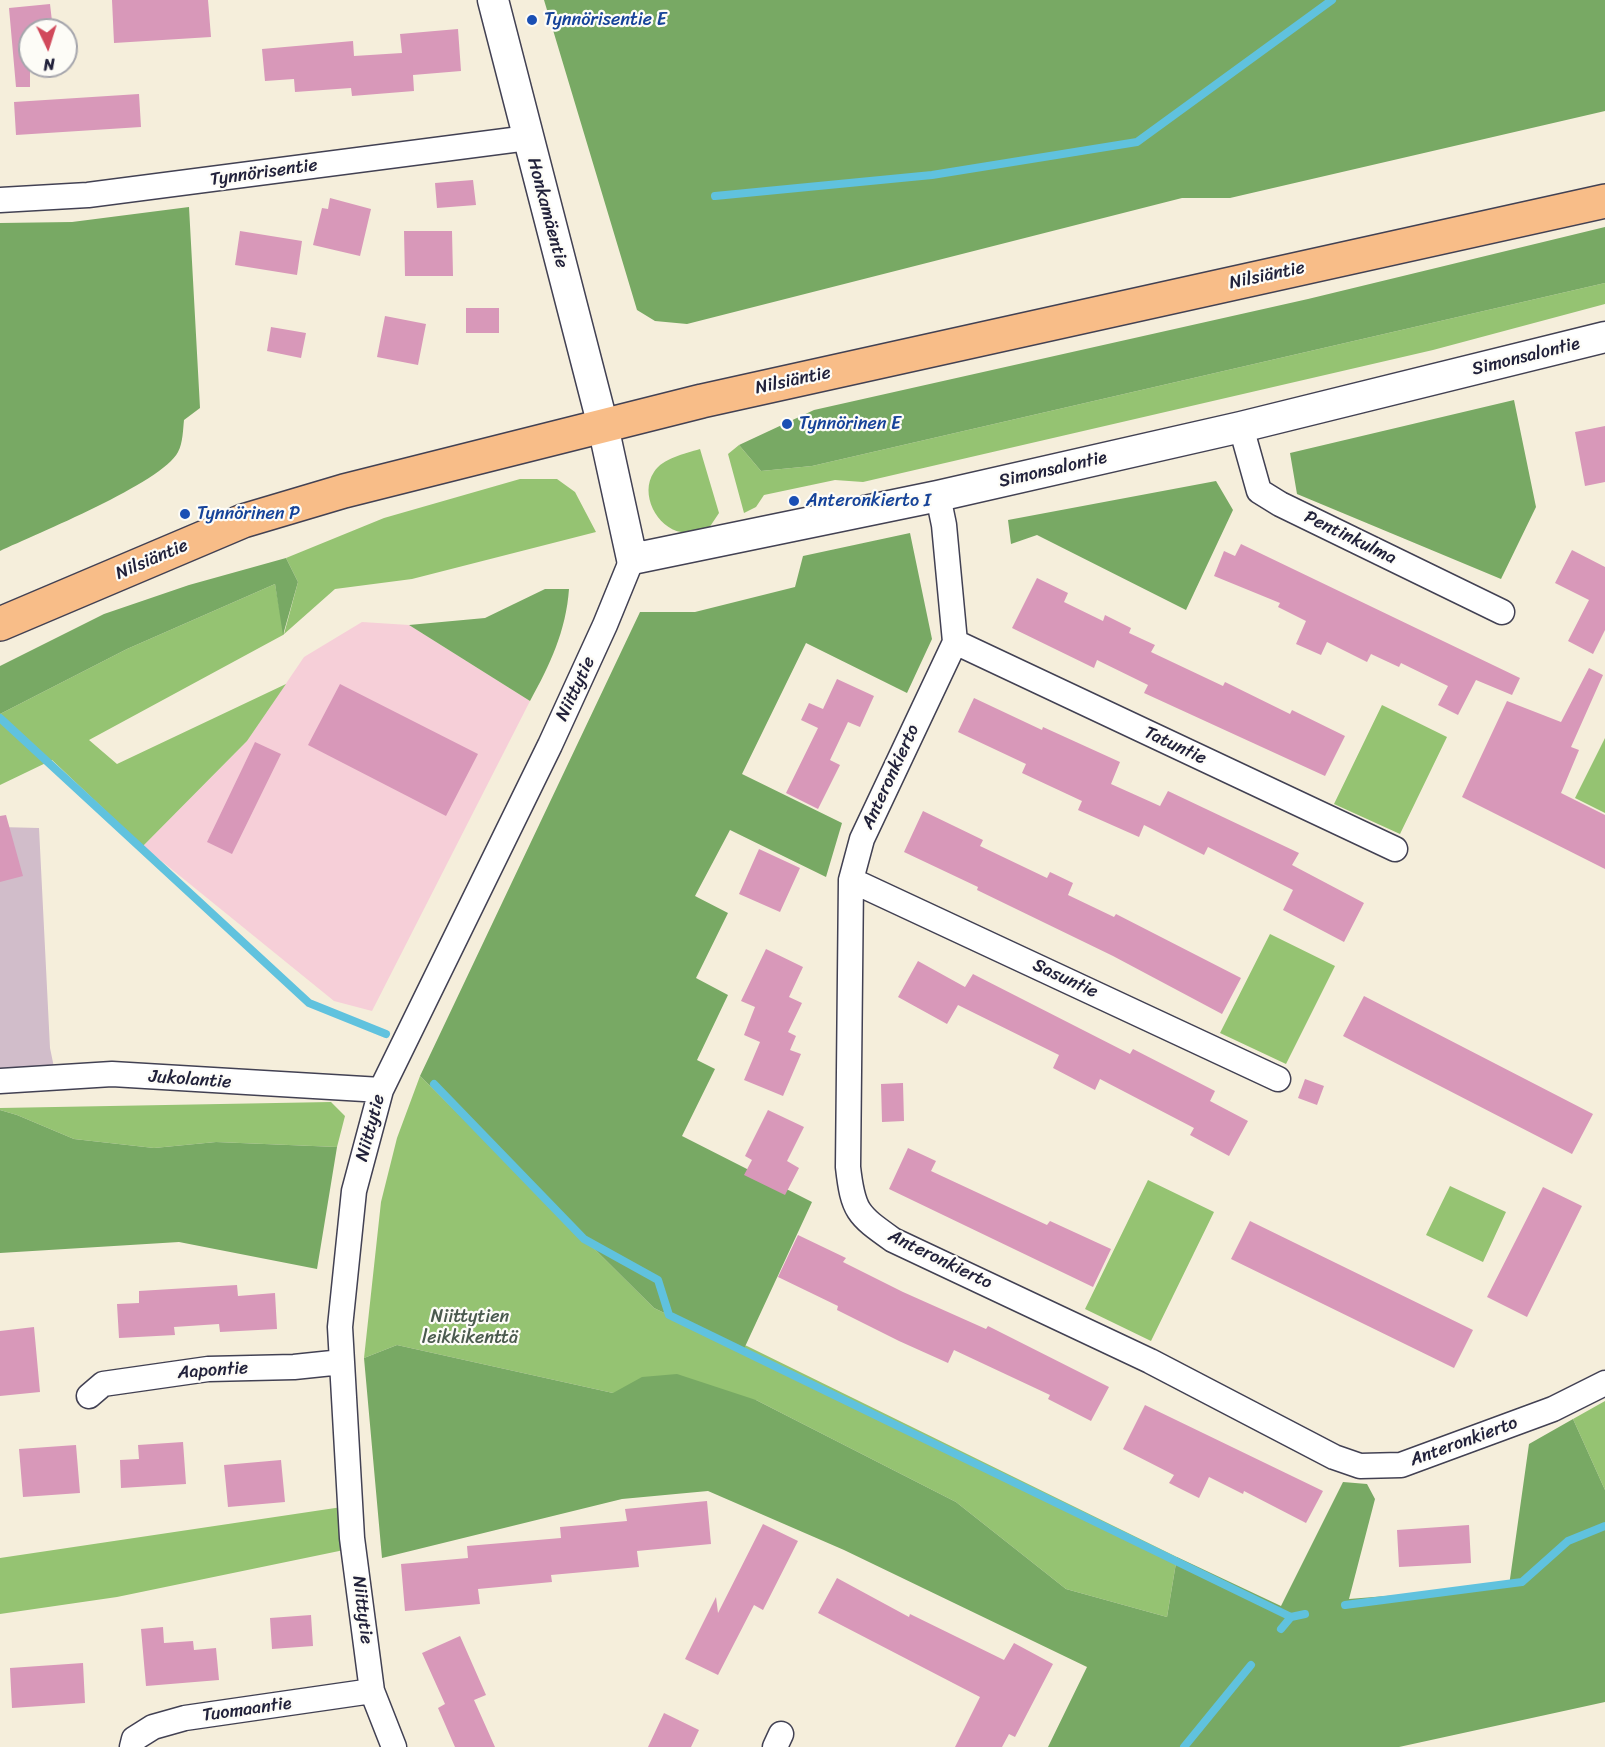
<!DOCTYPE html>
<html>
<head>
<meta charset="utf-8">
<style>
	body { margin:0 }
	#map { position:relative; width:1605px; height:1747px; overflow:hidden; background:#f5eedb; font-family:Sriracha,sans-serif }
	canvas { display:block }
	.north { position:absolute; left:18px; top:18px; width:60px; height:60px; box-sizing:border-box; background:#fdfcf7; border:2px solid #a5a5ac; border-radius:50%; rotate:176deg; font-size:16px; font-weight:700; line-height:24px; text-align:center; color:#22223b }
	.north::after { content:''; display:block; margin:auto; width:21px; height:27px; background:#d1495b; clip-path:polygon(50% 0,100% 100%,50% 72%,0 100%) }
</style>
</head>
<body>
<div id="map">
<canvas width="1605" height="1747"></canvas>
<div class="north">N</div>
</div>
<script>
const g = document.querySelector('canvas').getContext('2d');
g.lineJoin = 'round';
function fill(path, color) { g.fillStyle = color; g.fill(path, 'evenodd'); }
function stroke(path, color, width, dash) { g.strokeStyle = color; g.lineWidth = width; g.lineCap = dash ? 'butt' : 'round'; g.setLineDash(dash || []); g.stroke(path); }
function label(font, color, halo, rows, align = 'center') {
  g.font = font + ' Sriracha,sans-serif'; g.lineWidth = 4.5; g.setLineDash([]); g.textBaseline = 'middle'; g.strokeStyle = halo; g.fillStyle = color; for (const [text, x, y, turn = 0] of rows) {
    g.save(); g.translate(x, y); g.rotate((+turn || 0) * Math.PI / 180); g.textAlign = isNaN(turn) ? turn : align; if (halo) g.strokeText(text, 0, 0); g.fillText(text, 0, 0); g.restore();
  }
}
fill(new Path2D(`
	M 362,622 L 409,625 L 530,701 L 372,1011 L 334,1001 L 143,846 L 247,741 L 304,657 Z`), '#f6cfd8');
fill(new Path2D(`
	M 0,827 L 39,828 L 50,1048 L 56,1077 L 0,1081 Z`), '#d1bdca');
fill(new Path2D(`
	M 1605,283 L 1605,304 L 1433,350 L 863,482 L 835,480 L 764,495 L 756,507 L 744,513 L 728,454 L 739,445 L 761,471 L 812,466 Z
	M 700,449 L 719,513 L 709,528 C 701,529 689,533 681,532 C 657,528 639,494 654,472 C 663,458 684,454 700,449 Z
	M 520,479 L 557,479 L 575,492 L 596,532 L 412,579 L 335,589 L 283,635 L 89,740 L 117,764 L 286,684 L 247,741 L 143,846 L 52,760 L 0,785 L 0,714 L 127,649 L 275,584 L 284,634 L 298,582 L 286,558 L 384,518 Z
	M 1382,705 L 1447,737 L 1400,834 L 1334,804 Z
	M 1605,738 L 1605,813 L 1575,798 Z
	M 1270,934 L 1335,966 L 1286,1064 L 1220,1033 Z
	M 420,1076 L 654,1308 L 743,1351 L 744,1345 L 747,1346 L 1177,1557 L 1167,1617 L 1066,1589 L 956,1502 L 756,1400 L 613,1393 L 397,1345 L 364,1358 L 381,1202 L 397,1138 Z
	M 331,1102 L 345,1116 L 337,1147 L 216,1142 L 154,1148 L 74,1139 L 17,1115 L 0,1110 L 0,1108 Z
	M 1148,1180 L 1214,1212 L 1151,1341 L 1085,1309 Z
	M 1450,1186 L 1506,1212 L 1483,1262 L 1426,1235 Z
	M 1605,1401 L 1605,1490 L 1573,1419 Z
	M 342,1507 L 344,1550 L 117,1597 L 0,1614 L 0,1558 Z`), '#95c372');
fill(new Path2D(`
	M 544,0 L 1605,0 L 1605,111 L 1230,198 L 1182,198 L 687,324 L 655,321 L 637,310 Z
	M 189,207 L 200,408 L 184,420 C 183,429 183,443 178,452 C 162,483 36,534 0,551 L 0,223 L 72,222 Z
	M 1605,227 L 1605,283 L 812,466 L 761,471 L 739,445 L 814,410 L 1308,299 Z
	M 1514,400 L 1536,507 L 1501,579 L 1297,494 L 1290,453 Z
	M 1216,481 L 1233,510 L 1186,610 L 1037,535 L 1011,544 L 1008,520 Z
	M 910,533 L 932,639 L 907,693 L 806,643 L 742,774 L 842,823 L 826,877 L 730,830 L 695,896 L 728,913 L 696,978 L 728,995 L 697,1060 L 715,1069 L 682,1136 L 812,1202 L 743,1351 L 654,1308 L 420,1076 L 640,612 L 695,612 L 795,587 L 803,556 Z
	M 286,558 L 298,582 L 283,635 L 275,584 L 127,649 L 0,714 L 0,666 L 104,614 L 189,585 Z
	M 545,589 L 569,589 C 566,631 550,665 530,701 L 409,625 L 485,618 Z
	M 0,1110 L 17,1115 L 74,1139 L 154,1148 L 216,1142 L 337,1147 L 317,1269 L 179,1242 L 0,1253 Z
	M 397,1345 L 613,1393 L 642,1377 L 677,1374 L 756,1400 L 956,1502 L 1066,1589 L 1167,1617 L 1177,1557 L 1281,1606 L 1343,1482 L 1367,1484 L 1375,1499 L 1349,1599 L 1509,1586 L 1529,1444 L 1573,1419 L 1605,1490 L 1605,1702 L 1399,1747 L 1048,1747 L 1087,1667 L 844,1550 L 708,1491 L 622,1499 L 382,1558 L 364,1358 Z`), '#78a964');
stroke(new Path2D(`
	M 715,196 L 932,175 L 1137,142 L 1332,0
	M 0,718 L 309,1003 L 386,1034
	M 434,1084 L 584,1239 L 658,1280 L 669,1315 L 1291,1617 L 1305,1614
	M 1345,1605 L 1522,1582 L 1568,1541 L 1605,1526
	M 1281,1629 L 1291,1617
	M 1184,1747 L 1251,1665`), '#60c2de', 8);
fill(new Path2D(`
	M 112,0 L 208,0 L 211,37 L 114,43 Z
	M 50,4 L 53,30 L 30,30 L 30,87 L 16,87 L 9,8 Z
	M 458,29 L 461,71 L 413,75 L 414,91 L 352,96 L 351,88 L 295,92 L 294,79 L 265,81 L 262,49 L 353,41 L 354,56 L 402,53 L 400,34 Z
	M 139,94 L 141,127 L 16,135 L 14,102 Z
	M 473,180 L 476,205 L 437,208 L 435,183 Z
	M 330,198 L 371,209 L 360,256 L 313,245 L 322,208 L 328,209 Z
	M 240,231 L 302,241 L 297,275 L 235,265 Z
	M 404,231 L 452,231 L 453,276 L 405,276 Z
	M 466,308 L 499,308 L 499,333 L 466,333 Z
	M 385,316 L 426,324 L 418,365 L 377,357 Z
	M 271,327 L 306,333 L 301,358 L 267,351 Z
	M 1605,426 L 1605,482 L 1585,486 L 1575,432 Z
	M 1241,544 L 1520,678 L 1512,695 L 1476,680 L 1458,715 L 1438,705 L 1448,686 L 1401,663 L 1399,667 L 1371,654 L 1367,662 L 1327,642 L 1321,655 L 1296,644 L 1306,621 L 1278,607 L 1280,603 L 1214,576 L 1224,551 L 1235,556 Z
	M 1572,550 L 1605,567 L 1605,630 L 1593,654 L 1568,641 L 1589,600 L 1555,583 Z
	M 1037,578 L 1068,593 L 1064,602 L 1103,621 L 1105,615 L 1131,628 L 1129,633 L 1155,645 L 1151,652 L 1223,686 L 1225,682 L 1290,714 L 1292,710 L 1345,736 L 1325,776 L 1144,693 L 1148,685 L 1097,660 L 1094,668 L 1012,628 Z
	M 1589,668 L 1603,675 L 1571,747 L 1579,750 L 1561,793 L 1605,815 L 1605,869 L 1462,797 L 1507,701 L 1561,722 Z
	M 837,679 L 874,696 L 860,727 L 848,722 L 830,760 L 840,765 L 818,809 L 786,793 L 818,728 L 801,720 L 809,703 L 823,709 Z
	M 340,684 L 478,754 L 446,816 L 308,745 Z
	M 974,698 L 1042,730 L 1043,727 L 1120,762 L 1111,784 L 1160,806 L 1168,791 L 1299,853 L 1292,865 L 1364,903 L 1344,942 L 1283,910 L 1293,890 L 1208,847 L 1204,855 L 1144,825 L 1139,837 L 1078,810 L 1082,801 L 1022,773 L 1026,764 L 958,732 Z
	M 255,742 L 281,754 L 232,854 L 207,842 Z
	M 923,811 L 983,840 L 980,846 L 1047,878 L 1050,872 L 1073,883 L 1068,895 L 1114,917 L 1116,914 L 1241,978 L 1222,1014 L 1113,956 L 977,890 L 978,887 L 904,852 Z
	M 6,815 L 23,876 L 0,882 L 0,816 Z
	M 759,849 L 800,868 L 780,912 L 739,894 Z
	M 766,949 L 803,967 L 789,997 L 802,1003 L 788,1032 L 796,1036 L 790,1050 L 801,1054 L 783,1096 L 744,1080 L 760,1042 L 744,1035 L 755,1007 L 741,1001 Z
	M 918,961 L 965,987 L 973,974 L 1130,1054 L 1133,1049 L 1215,1091 L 1210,1101 L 1248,1121 L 1229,1156 L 1190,1135 L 1194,1128 L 1100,1079 L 1095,1090 L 1053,1068 L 1059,1055 L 958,1005 L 947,1024 L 898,997 Z
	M 1364,996 L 1593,1114 L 1572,1154 L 1343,1036 Z
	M 1305,1079 L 1324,1086 L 1317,1105 L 1298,1098 Z
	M 903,1083 L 904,1121 L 882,1122 L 881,1084 Z
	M 768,1110 L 804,1127 L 787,1161 L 799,1168 L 785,1195 L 744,1175 L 752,1160 L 745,1156 Z
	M 908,1148 L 936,1161 L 931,1171 L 1047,1225 L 1050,1221 L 1111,1249 L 1093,1287 L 889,1189 Z
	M 1543,1187 L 1582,1206 L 1527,1317 L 1487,1297 Z
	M 1250,1221 L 1473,1330 L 1454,1368 L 1231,1259 Z
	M 798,1235 L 846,1258 L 843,1262 L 903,1292 L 986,1329 L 988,1326 L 1109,1387 L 1091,1421 L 1048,1399 L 1050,1395 L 954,1350 L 948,1363 L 899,1341 L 837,1310 L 838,1306 L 778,1277 Z
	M 237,1285 L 238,1296 L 275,1293 L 277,1329 L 220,1332 L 219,1324 L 174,1327 L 175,1335 L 119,1338 L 117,1304 L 139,1303 L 139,1291 Z
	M 34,1327 L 40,1392 L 0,1396 L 0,1331 Z
	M 1145,1405 L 1323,1491 L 1306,1523 L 1244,1491 L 1243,1494 L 1209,1477 L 1199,1498 L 1169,1483 L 1174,1475 L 1123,1449 Z
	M 183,1442 L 186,1484 L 121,1488 L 120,1460 L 139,1459 L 138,1445 Z
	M 76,1445 L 80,1493 L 23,1497 L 19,1449 Z
	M 281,1460 L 285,1502 L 228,1507 L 224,1465 Z
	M 707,1501 L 711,1544 L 637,1551 L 639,1567 L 551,1575 L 552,1582 L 478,1589 L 480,1604 L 405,1611 L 401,1564 L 468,1558 L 467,1546 L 561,1538 L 560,1527 L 627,1521 L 625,1509 Z
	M 763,1524 L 798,1541 L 763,1610 L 754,1605 L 718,1675 L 685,1659 L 716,1597 L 718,1613 Z
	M 1469,1525 L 1471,1563 L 1399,1567 L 1397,1530 Z
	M 837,1578 L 909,1617 L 910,1614 L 1004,1660 L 1014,1643 L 1053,1664 L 1015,1737 L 1009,1734 L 1002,1747 L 955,1747 L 980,1697 L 818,1613 Z
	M 311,1615 L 313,1646 L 272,1649 L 270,1618 Z
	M 163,1627 L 164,1643 L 193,1641 L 194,1650 L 216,1648 L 219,1680 L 146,1686 L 141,1629 Z
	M 460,1636 L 486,1695 L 474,1700 L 495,1747 L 455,1747 L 438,1708 L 445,1704 L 422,1653 Z
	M 83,1663 L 85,1703 L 12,1708 L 10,1668 Z
	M 664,1713 L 699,1730 L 691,1747 L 648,1747 Z`), '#d898b9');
const minor = new Path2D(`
	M 0,200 L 88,195 L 528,138
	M 1241,427 L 1259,491 L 1280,504 L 1502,612
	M 938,496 L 944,525 L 955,642 L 862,839 L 851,880 L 848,1167 C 853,1212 858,1215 893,1240 L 1150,1361 L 1334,1457 L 1360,1466 L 1401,1465 L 1553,1409 L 1605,1383
	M 955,642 L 1395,849
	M 851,880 L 1278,1079
	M 0,1081 L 112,1074 L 381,1090
	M 89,1396 L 103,1384 L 208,1369 L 294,1367 L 342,1362
	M 132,1747 L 134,1739 L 153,1727 L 185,1718 L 372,1691
	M 394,1747 L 372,1691 L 352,1538 L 340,1327 L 354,1191 L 381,1090 L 550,745 L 605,625 L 632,559
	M 775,1747 L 781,1734`);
const tertiary = new Path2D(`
	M 493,0 L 603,426 L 632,559 L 938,496 L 1241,427 L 1605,337`);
const primary = new Path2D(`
	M 0,624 L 243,521 L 344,491 L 702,401 L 1605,201`);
stroke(minor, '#424153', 27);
stroke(tertiary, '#424153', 33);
stroke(primary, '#424153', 36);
stroke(minor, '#fff', 24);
stroke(tertiary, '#fff', 30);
stroke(primary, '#f8bd88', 33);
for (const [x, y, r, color] of [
	[532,20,6,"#1a4fb4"],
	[787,424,6,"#1a4fb4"],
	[794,501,6,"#1a4fb4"],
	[185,514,6,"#1a4fb4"]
]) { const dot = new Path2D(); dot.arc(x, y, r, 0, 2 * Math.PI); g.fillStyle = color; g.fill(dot); stroke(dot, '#fdfcf7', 2); }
label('18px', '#164399', '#fdfcf7', [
	["Tynnörisentie E",544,20],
	["Tynnörinen E",799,424],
	["Anteronkierto I",806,501],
	["Tynnörinen P",197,514]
], 'left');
label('18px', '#22223b', '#fdfcf7', [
	["Tynnörisentie",264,173,-8],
	["Honkamäentie",547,213,75],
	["Nilsiäntie",1267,276,-12],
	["Simonsalontie",1526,357,-14],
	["Nilsiäntie",793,381,-12],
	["Simonsalontie",1053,470,-13],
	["Pentinkulma",1350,538,26],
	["Nilsiäntie",152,560,-23],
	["Niittytie",576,689,-65],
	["Tatuntie",1175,746,25],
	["Anteronkierto",891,777,-65],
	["Sasuntie",1065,979,25],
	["Jukolantie",190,1080,4],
	["Niittytie",371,1128,-75],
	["Anteronkierto",940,1260,26],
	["Aapontie",213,1371,-4],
	["Anteronkierto",1464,1442,-20],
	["Niittytie",362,1610,83],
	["Tuomaantie",247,1710,-8]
]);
label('18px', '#4a5a4e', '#fdfcf7', [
	["Niittytien",470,1317],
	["leikkikenttä",470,1338]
]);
</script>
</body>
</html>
